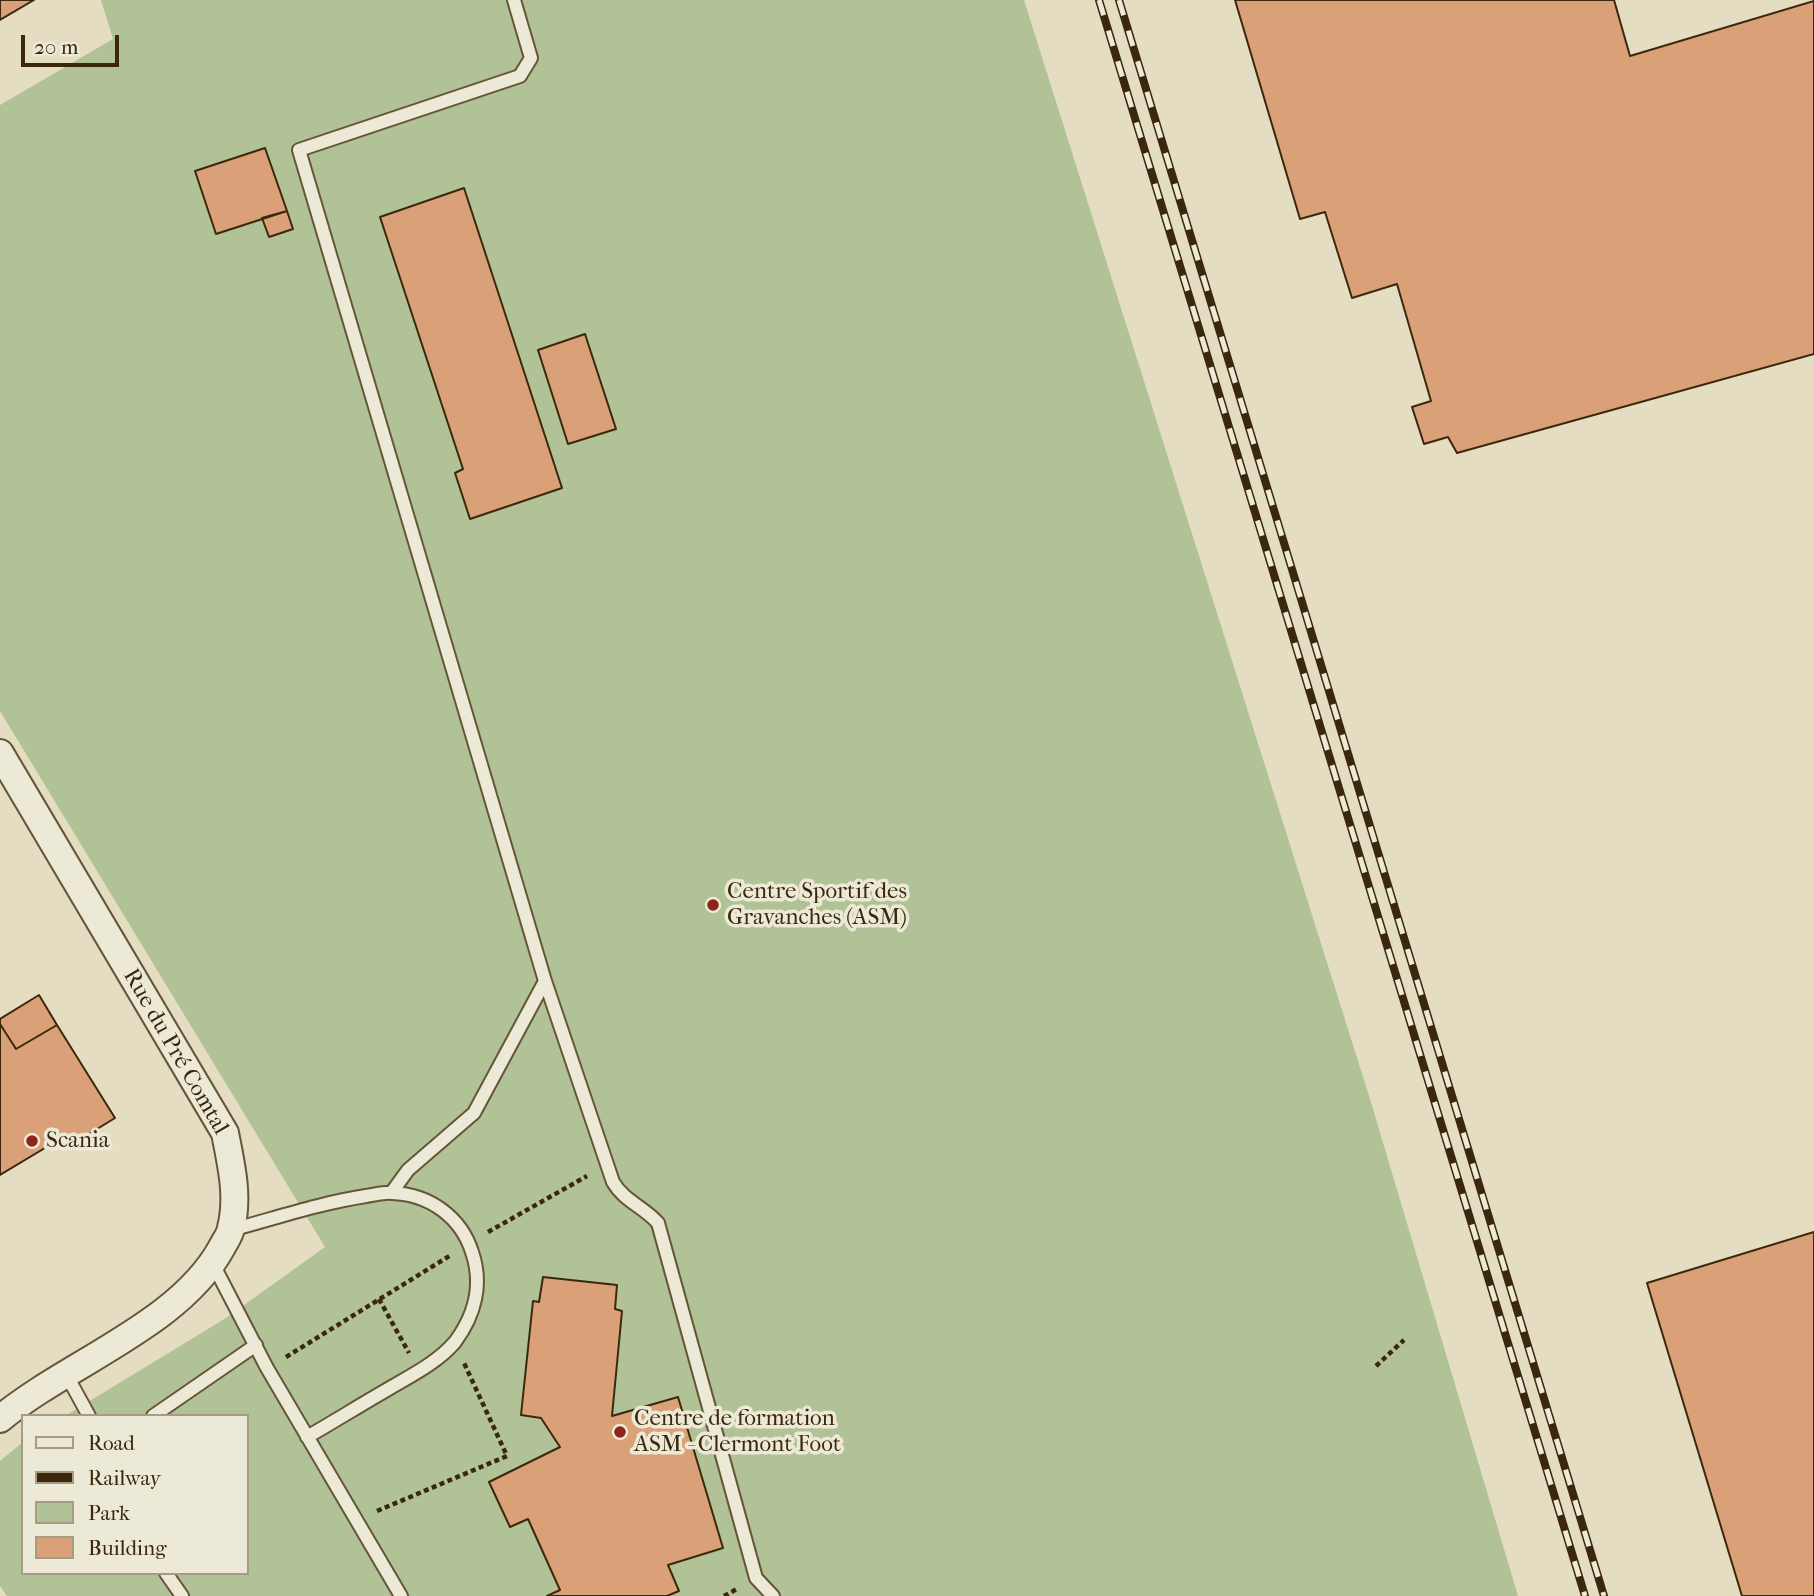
<!DOCTYPE html>
<html>
<head>
<meta charset="utf-8">
<style>
	body { margin:0 }
	#map { position:relative; width:1814px; height:1596px; overflow:hidden; background:#e4ddc1; font-family:"IM FELL French Canon",serif }
	canvas { display:block }
	.legend { position:absolute; left:21px; top:1414px; width:228px; height:161px; box-sizing:border-box; background:#ede9d7; border:2px solid #a69c86; margin:0; padding:9px 12px; list-style:none; font-size:21px; color:#3b280c }
	.legend li { display:flex; align-items:center; gap:14px; height:35px }
	.legend b { width:35px; border:2px solid #a69c86 }
	.scale { position:absolute; left:21px; top:35px; width:98px; height:32px; box-sizing:border-box; border:4px solid #3b280c; border-top:0; padding-left:9px; font-size:21px; line-height:24px; white-space:nowrap; color:#3b280c; -webkit-text-stroke:5px #ede9d7; paint-order:stroke }
</style>
</head>
<body>
<div id="map">
<canvas width="1814" height="1596"></canvas>
<ul class="legend">
<li><b style="height:9px;background:#ede9d7"></b>Road</li>
<li><b style="height:9px;background:#3b280c"></b>Railway</li>
<li><b style="height:19px;background:#b0c296"></b>Park</li>
<li><b style="height:19px;background:#daa078"></b>Building</li>
</ul>
<div class="scale">20 m</div>
</div>
<script>
const g = document.querySelector('canvas').getContext('2d');
g.lineJoin = 'round';
function fill(path, color) { g.fillStyle = color; g.fill(path, 'evenodd'); }
function stroke(path, color, width, dash) { g.strokeStyle = color; g.lineWidth = width; g.lineCap = dash ? 'butt' : 'round'; g.setLineDash(dash || []); g.stroke(path); }
function label(font, color, halo, rows, align = 'center') {
  g.font = font + ' "IM FELL French Canon",serif'; g.lineWidth = 7; g.setLineDash([]); g.textBaseline = 'middle'; g.strokeStyle = halo; g.fillStyle = color; for (const [text, x, y, turn = 0] of rows) {
    g.save(); g.translate(x, y); g.rotate((+turn || 0) * Math.PI / 180); g.textAlign = isNaN(turn) ? turn : align; if (halo) g.strokeText(text, 0, 0); g.fillText(text, 0, 0); g.restore();
  }
}
fill(new Path2D(`
	M 101,0 L 1024,0 L 1370,1099 L 1518,1596 L 7,1596 L 0,1586 L 0,1461 L 23,1442 L 23,1573 L 247,1573 L 247,1416 L 65,1416 L 226,1318 L 325,1247 L 0,711 L 0,105 L 113,39 Z`), '#b0c296');
const building = new Path2D(`
	M 0,0 L 34,0 L 0,20 Z
	M 1235,0 L 1614,0 L 1630,56 L 1814,1 L 1814,354 L 1457,453 L 1448,437 L 1424,444 L 1412,407 L 1431,401 L 1397,284 L 1352,298 L 1325,212 L 1300,219 Z
	M 265,148 L 287,211 L 216,234 L 195,171 Z
	M 464,188 L 562,488 L 470,519 L 455,473 L 463,469 L 380,217 Z
	M 287,211 L 293,229 L 269,237 L 262,218 Z
	M 585,334 L 616,429 L 568,444 L 538,350 Z
	M 39,995 L 57,1025 L 16,1049 L 0,1024 L 0,1019 Z
	M 0,1024 L 16,1049 L 57,1025 L 115,1118 L 71,1145 L 65,1136 L 0,1175 Z
	M 1814,1232 L 1814,1596 L 1742,1596 L 1647,1283 Z
	M 543,1277 L 617,1285 L 615,1309 L 622,1311 L 612,1416 L 678,1397 L 723,1548 L 668,1565 L 679,1591 L 667,1596 L 547,1596 L 560,1590 L 528,1519 L 510,1527 L 489,1482 L 560,1447 L 541,1418 L 521,1415 L 533,1301 L 539,1302 Z`);
fill(building, '#daa078');
stroke(building, '#3b280c', 2);
const service = new Path2D(`
	M 514,0 L 531,58 L 520,76 L 299,150 L 545,981 L 613,1182 C 624,1201 644,1207 658,1223 L 756,1578 L 773,1596
	M 392,1192 L 408,1170 L 474,1113 L 545,981
	M 231,1230 C 276,1218 320,1203 366,1196 C 374,1195 384,1192 392,1193 C 429,1194 461,1217 472,1252 C 483,1284 475,1315 455,1342 C 438,1362 412,1375 390,1388 C 362,1404 335,1421 307,1437
	M 213,1264 L 267,1368 L 401,1596
	M 66,1374 L 89,1416
	M 153,1416 L 256,1345
	M 166,1573 L 182,1596`);
const minor = new Path2D(`
	M 0,753 L 225,1133 C 231,1164 239,1196 231,1228 C 230,1235 225,1241 222,1247 C 180,1325 67,1363 0,1419`);
stroke(service, '#655539', 16);
stroke(minor, '#655539', 30);
stroke(new Path2D(`
	M 488,1232 L 587,1176
	M 379,1299 L 409,1353
	M 286,1357 L 451,1255
	M 1376,1366 L 1404,1340
	M 377,1511 L 507,1456 L 464,1363
	M 724,1596 L 737,1589`), '#3b280c', 4.5, [5, 3.5]);
stroke(service, '#ede9d7', 12);
stroke(minor, '#ede9d7', 26);
const rail = new Path2D(`
	M 1099,0 L 1585,1596
	M 1119,0 L 1604,1596`);
stroke(rail, '#3b280c', 8);
stroke(rail, '#ede9d7', 5, [16]);
for (const [x, y, r, color] of [
	[713,905,7,"#8f2418"],
	[32,1141,7,"#8f2418"],
	[620,1432,7,"#8f2418"]
]) { const dot = new Path2D(); dot.arc(x, y, r, 0, 2 * Math.PI); g.fillStyle = color; g.fill(dot); stroke(dot, '#ede9d7', 2.5); }
label('23px', '#3b280c', '#ede9d7', [
	["Centre Sportif des",727,892],
	["Gravanches (ASM)",727,918],
	["Scania",46,1141],
	["Centre de formation",634,1419],
	["ASM - Clermont Foot",634,1445]
], 'left');
label('23px', '#3b280c', '#ede9d7', [
	["Rue du Pré Comtal",175,1052,60]
]);
</script>
</body>
</html>
